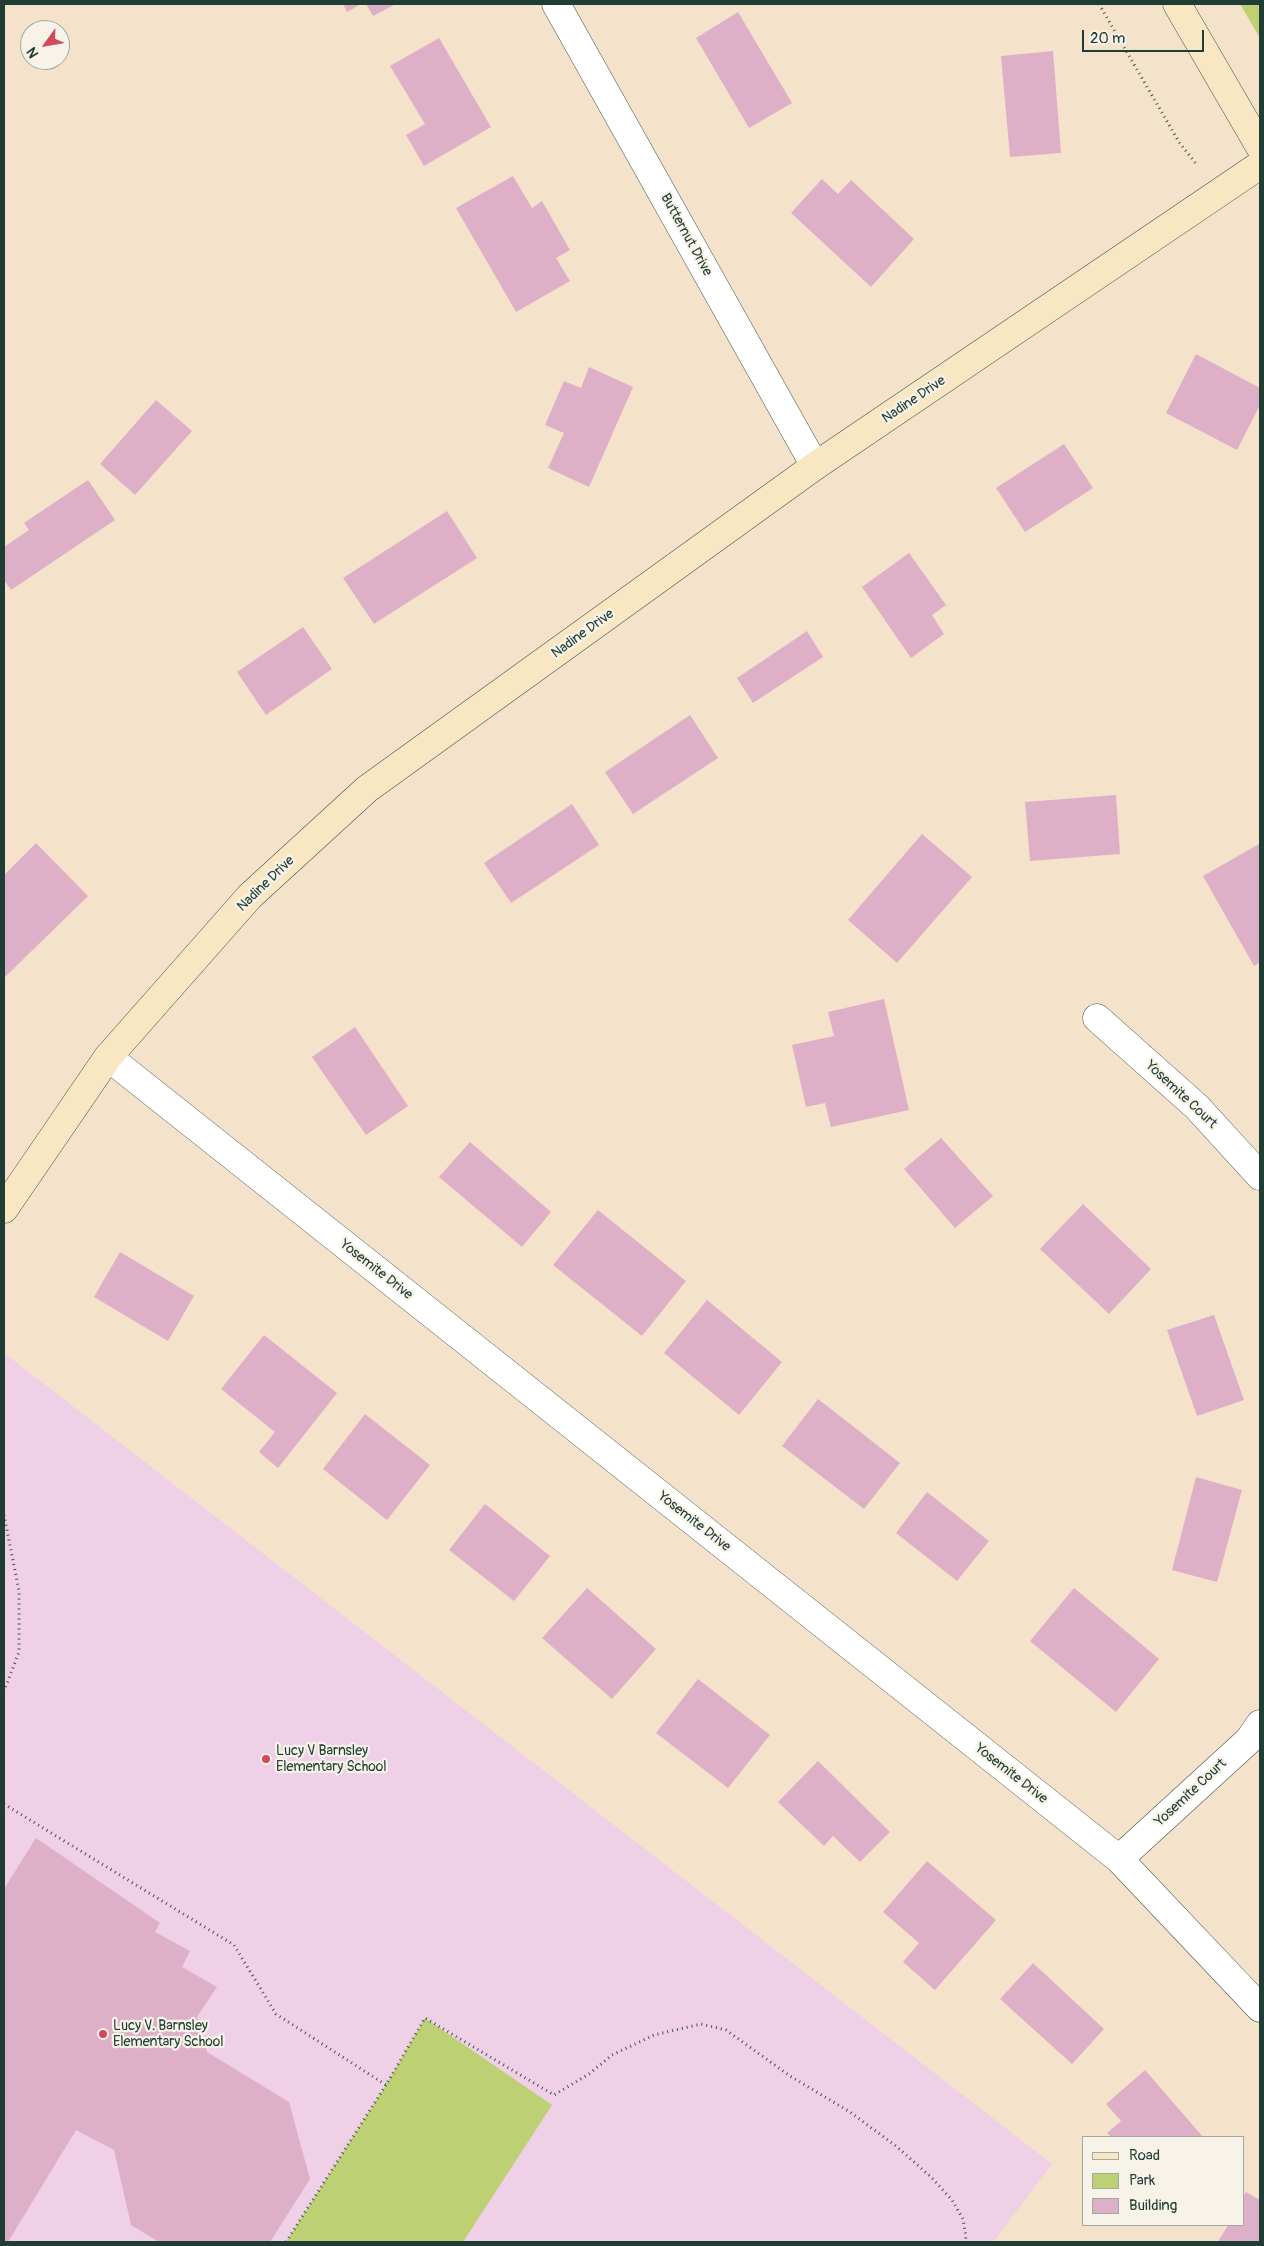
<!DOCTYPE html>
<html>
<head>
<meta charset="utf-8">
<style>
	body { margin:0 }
	#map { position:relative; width:1264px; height:2246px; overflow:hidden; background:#f4e2ca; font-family:Pangolin,sans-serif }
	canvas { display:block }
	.frame { position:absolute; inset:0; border:5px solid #1f3d34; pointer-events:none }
	.legend { position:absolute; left:1082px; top:2136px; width:162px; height:90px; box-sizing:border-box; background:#f7f3e8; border:1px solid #a1aaa0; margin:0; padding:6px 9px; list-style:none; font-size:15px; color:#1f3d34 }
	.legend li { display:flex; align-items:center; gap:10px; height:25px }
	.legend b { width:25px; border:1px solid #a1aaa0 }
	.north { position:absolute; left:20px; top:20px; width:50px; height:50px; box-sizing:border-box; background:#f7f3e8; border:1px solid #a1aaa0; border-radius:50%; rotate:238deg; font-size:14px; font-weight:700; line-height:20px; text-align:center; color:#1f3d34 }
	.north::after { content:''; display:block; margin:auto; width:18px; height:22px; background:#d1495b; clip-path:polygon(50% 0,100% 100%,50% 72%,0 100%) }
	.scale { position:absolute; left:1082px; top:30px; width:122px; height:22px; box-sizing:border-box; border:2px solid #1f3d34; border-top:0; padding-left:6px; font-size:15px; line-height:18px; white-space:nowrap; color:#1f3d34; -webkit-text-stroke:4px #f7f3e8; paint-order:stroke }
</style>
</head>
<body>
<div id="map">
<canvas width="1264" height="2246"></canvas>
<div class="frame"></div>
<ul class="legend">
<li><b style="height:6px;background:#f9e7c3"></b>Road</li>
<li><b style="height:14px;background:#bdd074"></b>Park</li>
<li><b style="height:14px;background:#deb0c8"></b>Building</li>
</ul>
<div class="north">N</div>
<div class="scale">20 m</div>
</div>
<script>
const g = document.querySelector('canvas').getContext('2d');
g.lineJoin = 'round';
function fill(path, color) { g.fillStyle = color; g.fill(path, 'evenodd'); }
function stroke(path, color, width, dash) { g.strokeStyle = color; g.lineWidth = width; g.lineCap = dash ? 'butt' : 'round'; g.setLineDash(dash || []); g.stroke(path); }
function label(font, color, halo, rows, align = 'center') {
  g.font = font + ' Pangolin,sans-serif'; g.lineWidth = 4.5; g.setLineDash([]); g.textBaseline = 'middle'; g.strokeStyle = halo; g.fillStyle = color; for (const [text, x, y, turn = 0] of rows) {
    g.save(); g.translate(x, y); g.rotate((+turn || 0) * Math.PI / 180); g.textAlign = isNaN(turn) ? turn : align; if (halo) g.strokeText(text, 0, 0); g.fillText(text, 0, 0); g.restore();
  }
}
fill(new Path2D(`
	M 4,1353 L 1052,2164 L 993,2242 L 4,2242 Z`), '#efd0e7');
fill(new Path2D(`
	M 1240,4 L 1260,4 L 1260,38 Z
	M 425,2018 L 552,2105 L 463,2242 L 286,2242 L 386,2085 Z`), '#bdd074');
fill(new Path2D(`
	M 343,4 L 361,4 L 347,12 Z
	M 366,4 L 396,4 L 373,16 Z
	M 738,12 L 792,103 L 749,128 L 696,38 Z
	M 439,38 L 491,127 L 424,166 L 406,135 L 425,124 L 390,66 Z
	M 1053,51 L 1061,153 L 1010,157 L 1001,56 Z
	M 513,176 L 532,208 L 542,201 L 570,250 L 556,258 L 570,281 L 516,312 L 456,208 Z
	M 822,179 L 838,194 L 851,180 L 914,239 L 871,287 L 791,213 Z
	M 1196,354 L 1260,388 L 1260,405 L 1237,450 L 1166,413 Z
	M 589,367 L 633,387 L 589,487 L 548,468 L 564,433 L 545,425 L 564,381 L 581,388 Z
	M 156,400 L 192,431 L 135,495 L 100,464 Z
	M 1064,444 L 1093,488 L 1025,532 L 996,488 Z
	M 88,480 L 115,520 L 11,590 L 4,580 L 4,547 L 29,530 L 24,523 Z
	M 447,511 L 477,558 L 374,624 L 343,578 Z
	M 909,553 L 946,605 L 932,615 L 944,634 L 911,658 L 862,587 Z
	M 303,627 L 332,669 L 266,715 L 237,672 Z
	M 807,631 L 823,657 L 753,703 L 737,678 Z
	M 690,715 L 718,758 L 633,814 L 605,772 Z
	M 1116,795 L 1120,854 L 1030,861 L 1025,802 Z
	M 572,804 L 599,845 L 511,903 L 484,863 Z
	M 922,834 L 972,877 L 897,963 L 848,920 Z
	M 36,843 L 88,896 L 4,978 L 4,875 Z
	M 1259,844 L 1260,962 L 1254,966 L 1203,876 Z
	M 884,999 L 909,1110 L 831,1127 L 825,1103 L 806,1107 L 792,1045 L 834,1036 L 828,1012 Z
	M 355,1027 L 408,1106 L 366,1135 L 312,1057 Z
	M 941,1138 L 993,1196 L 955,1228 L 904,1169 Z
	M 470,1142 L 551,1212 L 522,1247 L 439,1177 Z
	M 1083,1204 L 1151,1269 L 1109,1314 L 1040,1249 Z
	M 598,1210 L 686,1281 L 642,1336 L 553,1265 Z
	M 120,1252 L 194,1296 L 168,1341 L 94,1297 Z
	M 707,1300 L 782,1362 L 739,1415 L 664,1353 Z
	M 1214,1315 L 1244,1400 L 1197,1416 L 1167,1330 Z
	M 264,1335 L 337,1393 L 278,1468 L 259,1452 L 275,1432 L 221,1389 Z
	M 818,1399 L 900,1463 L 864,1509 L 782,1446 Z
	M 365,1414 L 430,1465 L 387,1520 L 323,1469 Z
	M 1196,1477 L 1242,1490 L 1217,1582 L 1172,1570 Z
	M 927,1492 L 989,1541 L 957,1581 L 896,1533 Z
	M 485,1504 L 550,1556 L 514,1601 L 449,1550 Z
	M 587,1588 L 656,1649 L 612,1699 L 542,1638 Z
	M 1074,1588 L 1159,1659 L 1116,1712 L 1030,1641 Z
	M 698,1679 L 770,1735 L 728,1788 L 656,1733 Z
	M 818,1761 L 890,1832 L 860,1862 L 833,1836 L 824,1846 L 778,1802 Z
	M 36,1838 L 160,1923 L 155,1932 L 190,1951 L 182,1967 L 217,1987 L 197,2017 L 207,2052 L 289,2102 L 310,2179 L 270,2242 L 159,2242 L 131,2225 L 114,2150 L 76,2130 L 8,2242 L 4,2242 L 4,1889 Z
	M 927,1861 L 996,1920 L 935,1990 L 903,1962 L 919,1943 L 883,1912 Z
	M 1033,1963 L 1104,2029 L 1072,2064 L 1000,1999 Z
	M 1145,2070 L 1203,2137 L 1111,2137 L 1107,2133 L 1121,2121 L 1106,2104 Z
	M 1246,2192 L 1260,2200 L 1260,2242 L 1218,2242 L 1228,2225 L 1243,2225 L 1243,2197 Z`), '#deb0c8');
const street = new Path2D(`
	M 556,4 L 815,466
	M 1097,1018 L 1197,1107 L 1260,1176
	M 108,1057 L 1119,1859 L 1260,2008
	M 1119,1859 L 1249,1740 L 1260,1724`);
const secondary = new Path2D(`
	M 1177,4 L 1260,147
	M 4,1209 L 108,1057 L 250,896 L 367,789 L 815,466 L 1260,165`);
stroke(street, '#3f564a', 29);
stroke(secondary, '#3f564a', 29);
stroke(new Path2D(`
	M 1099,4 L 1179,142 L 1197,165
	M 4,1515 L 19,1591 L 19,1652 L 4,1691
	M 4,1804 L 234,1945 L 276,2014 L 386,2085 L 425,2018 L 554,2095 L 589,2074 L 612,2055 L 654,2035 L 701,2024 L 726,2030 L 790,2076 L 850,2112 L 896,2146 L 931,2177 L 952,2200 L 963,2219 L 966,2237 L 965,2242
	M 286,2242 L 386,2085`), '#3f564a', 3, [1, 4]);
stroke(street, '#fff', 28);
stroke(secondary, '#f9e7c3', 28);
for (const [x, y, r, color] of [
	[266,1759,5,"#d1495b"],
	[103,2034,5,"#d1495b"]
]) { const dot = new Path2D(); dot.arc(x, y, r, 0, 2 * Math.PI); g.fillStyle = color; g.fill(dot); stroke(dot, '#f7f3e8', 2); }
label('14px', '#1f3d34', '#f7f3e8', [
	["Butternut Drive",686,235,61],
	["Nadine Drive",914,400,-34],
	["Nadine Drive",583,634,-36],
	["Nadine Drive",266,884,-44],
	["Yosemite Court",1181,1095,43],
	["Yosemite Drive",376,1270,38],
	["Yosemite Drive",694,1522,38],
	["Yosemite Drive",1011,1774,38],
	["Yosemite Court",1191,1793,-43]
]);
label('14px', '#1f3d34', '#f7f3e8', [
	["Lucy V Barnsley",276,1751],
	["Elementary School",276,1767],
	["Lucy V. Barnsley",113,2026],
	["Elementary School",113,2042]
], 'left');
</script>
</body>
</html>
